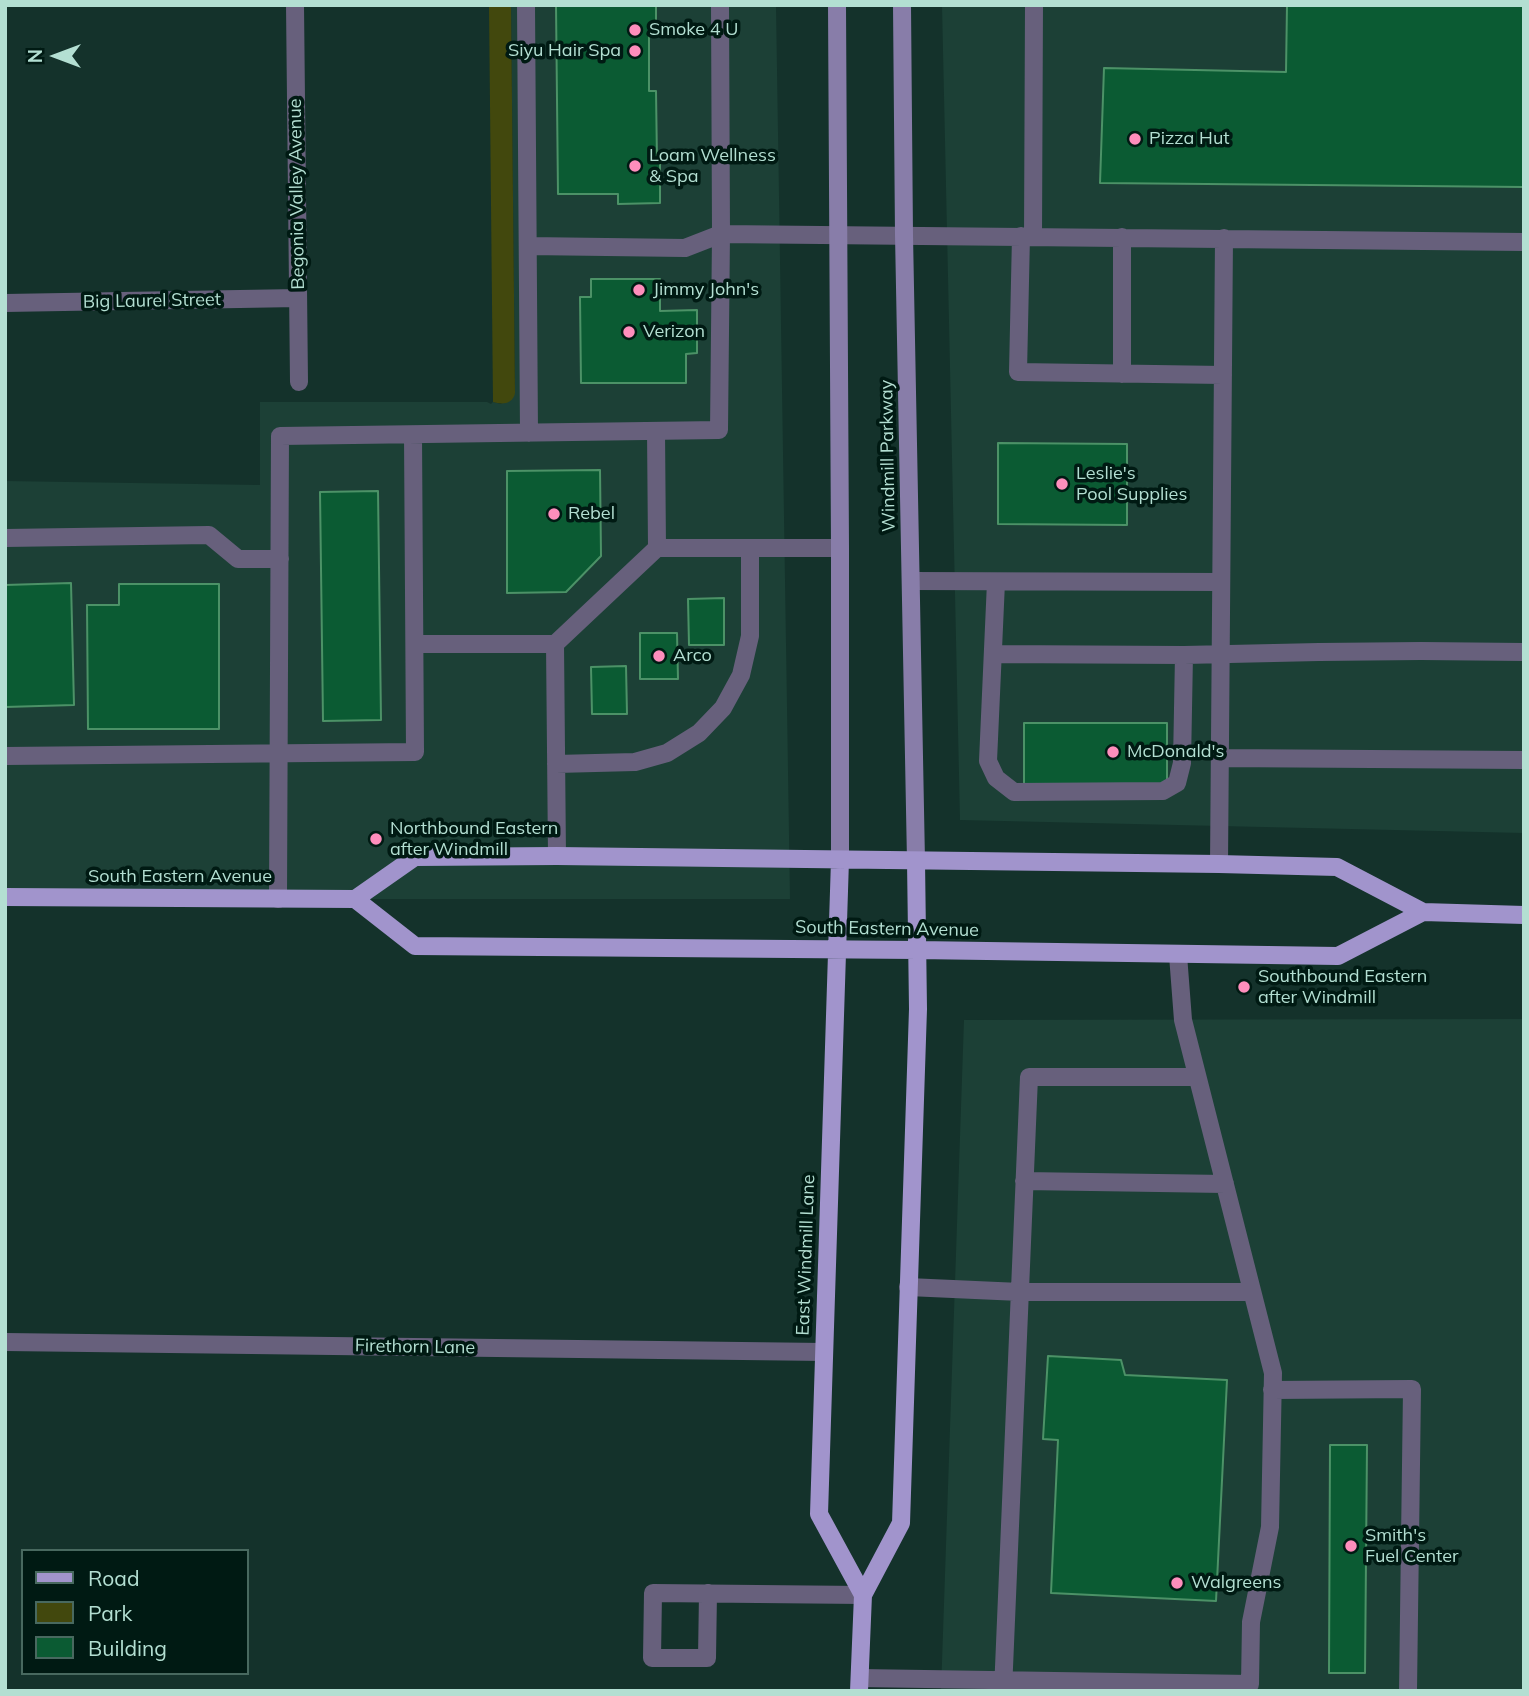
<!DOCTYPE html>
<html>
<head>
<meta charset="utf-8">
<style>
	body { margin:0 }
	#map { position:relative; width:1529px; height:1696px; overflow:hidden; background:#14322b; font-family:Mulish,sans-serif }
	canvas { display:block }
	.frame { position:absolute; inset:0; border:7px solid #b3dfd2; pointer-events:none }
	.legend { position:absolute; left:21px; top:1549px; width:228px; height:126px; box-sizing:border-box; background:#001a13; border:2px solid #48695f; margin:0; padding:9px 12px; list-style:none; font-size:21px; color:#b3dfd2 }
	.legend li { display:flex; align-items:center; gap:14px; height:35px }
	.legend b { width:35px; border:2px solid #48695f }
	.north { position:absolute; left:21px; top:21px; width:70px; height:70px; -webkit-text-stroke:5px #001a13; paint-order:stroke; rotate:270deg; font-size:19px; font-weight:700; line-height:28px; text-align:center; color:#b3dfd2 }
	.north::after { content:''; display:block; margin:auto; width:24px; height:32px; background:#b3dfd2; clip-path:polygon(50% 0,100% 100%,50% 72%,0 100%) }
</style>
</head>
<body>
<div id="map">
<canvas width="1529" height="1696"></canvas>
<div class="frame"></div>
<ul class="legend">
<li><b style="height:9px;background:#a194cc"></b>Road</li>
<li><b style="height:19px;background:#42480d"></b>Park</li>
<li><b style="height:19px;background:#0b5b33"></b>Building</li>
</ul>
<div class="north">N</div>
</div>
<script>
const g = document.querySelector('canvas').getContext('2d');
g.lineJoin = 'round';
function fill(path, color) { g.fillStyle = color; g.fill(path, 'evenodd'); }
function stroke(path, color, width, dash) { g.strokeStyle = color; g.lineWidth = width; g.lineCap = dash ? 'butt' : 'round'; g.setLineDash(dash || []); g.stroke(path); }
function label(font, color, halo, rows, align = 'center') {
  g.font = font + ' Mulish,sans-serif'; g.lineWidth = 7; g.setLineDash([]); g.textBaseline = 'middle'; g.strokeStyle = halo; g.fillStyle = color; for (const [text, x, y, turn = 0] of rows) {
    g.save(); g.translate(x, y); g.rotate((+turn || 0) * Math.PI / 180); g.textAlign = isNaN(turn) ? turn : align; if (halo) g.strokeText(text, 0, 0); g.fillText(text, 0, 0); g.restore();
  }
}
fill(new Path2D(`
	M 511,5 L 776,5 L 790,899 L 355,899 L 5,897 L 5,481 L 260,485 L 260,402 L 487,402 L 491,404 L 493,402 L 501,404 L 515,393 Z
	M 942,5 L 1524,5 L 1524,833 L 960,820 Z
	M 1524,1019 L 1524,1691 L 941,1691 L 964,1020 Z`), '#1c4036');
fill(new Path2D(`
	M 489,5 L 511,5 L 515,393 C 513,404 502,405 493,402 Z`), '#42480d');
const building = new Path2D(`
	M 556,5 L 656,5 L 656,34 L 649,34 L 649,91 L 656,91 L 657,162 L 660,162 L 660,203 L 618,204 L 618,194 L 558,194 Z
	M 1287,5 L 1524,5 L 1524,187 L 1100,183 L 1104,68 L 1286,72 Z
	M 591,279 L 660,279 L 660,311 L 697,310 L 697,353 L 686,354 L 686,383 L 581,383 L 580,297 L 591,297 Z
	M 998,443 L 1127,444 L 1127,525 L 998,524 Z
	M 600,470 L 601,556 L 566,592 L 507,593 L 507,471 Z
	M 378,491 L 381,720 L 323,721 L 320,492 Z
	M 71,583 L 74,705 L 5,707 L 5,585 Z
	M 119,584 L 219,584 L 219,729 L 88,729 L 87,605 L 119,605 Z
	M 724,598 L 724,645 L 689,645 L 688,599 Z
	M 640,633 L 677,633 L 678,679 L 640,679 Z
	M 626,666 L 627,714 L 592,714 L 591,667 Z
	M 1024,723 L 1167,723 L 1167,788 L 1024,788 Z
	M 1048,1356 L 1121,1360 L 1125,1375 L 1227,1380 L 1216,1601 L 1051,1593 L 1058,1440 L 1043,1439 Z
	M 1330,1445 L 1367,1445 L 1365,1673 L 1329,1673 Z`);
fill(building, '#0b5b33');
stroke(building, '#4c9267', 2);
stroke(new Path2D(`
	M 526,5 L 529,433
	M 1021,236 L 1018,372 L 1223,375
	M 1033,236 L 1034,5
	M 528,246 L 685,248 L 721,234 L 1524,242
	M 1122,374 L 1122,237
	M 5,538 L 209,535 L 238,559 L 280,559
	M 657,548 L 840,548
	M 911,581 L 1221,582
	M 996,582 L 988,761 L 996,778 L 1014,792 L 1163,791 L 1177,783 L 1182,763 L 1184,655
	M 415,644 L 555,644 L 557,856
	M 555,644 L 657,548 L 656,431
	M 993,654 L 1184,655 L 1319,652 L 1421,651 L 1524,652
	M 5,756 L 415,752 L 413,435
	M 1220,758 L 1524,760
	M 556,764 L 635,762 L 667,753 L 699,733 L 723,708 L 741,675 L 750,636 L 750,548
	M 1219,864 L 1224,238
	M 278,899 L 280,436 L 719,430 L 721,234 L 720,5
	M 1024,1181 L 1225,1184
	M 908,1287 L 1020,1292 L 1252,1292
	M 1272,1390 L 1412,1389 L 1408,1691
	M 708,1593 L 707,1658 L 652,1658 L 653,1593 L 863,1595
	M 860,1678 L 1250,1684 L 1251,1622 L 1270,1527 L 1273,1373 L 1183,1020 L 1178,955
	M 1003,1691 L 1029,1077 L 1197,1077`), '#67607c', 18);
stroke(new Path2D(`
	M 295,5 L 299,382
	M 5,303 L 298,298
	M 5,1342 L 824,1352`), '#67607c', 18);
stroke(new Path2D(`
	M 837,5 L 840,548 L 840,860
	M 902,5 L 904,235 L 916,861`), '#887da9', 18);
stroke(new Path2D(`
	M 840,860 L 819,1514 L 863,1595
	M 5,897 L 355,899 L 415,857 L 557,856 L 1219,864 L 1337,867 L 1423,912 L 1524,915
	M 355,899 L 415,946 L 917,950 L 1338,956 L 1423,912
	M 859,1691 L 863,1595 L 901,1523 L 918,1009 L 916,861`), '#a194cc', 18);
for (const [x, y, r, color] of [
	[635,30,7,"#fe8ebc"],
	[635,51,7,"#fe8ebc"],
	[1135,139,7,"#fe8ebc"],
	[635,166,7,"#fe8ebc"],
	[639,290,7,"#fe8ebc"],
	[629,332,7,"#fe8ebc"],
	[1062,484,7,"#fe8ebc"],
	[554,514,7,"#fe8ebc"],
	[659,656,7,"#fe8ebc"],
	[1113,752,7,"#fe8ebc"],
	[376,839,7,"#fe8ebc"],
	[1244,987,7,"#fe8ebc"],
	[1351,1546,7,"#fe8ebc"],
	[1177,1583,7,"#fe8ebc"]
]) { const dot = new Path2D(); dot.arc(x, y, r, 0, 2 * Math.PI); g.fillStyle = color; g.fill(dot); stroke(dot, '#001a13', 2.5); }
label('18px', '#b3dfd2', '#001a13', [
	["Smoke 4 U",649,30],
	["Siyu Hair Spa",621,51,"right"],
	["Pizza Hut",1149,139],
	["Loam Wellness",649,156],
	["& Spa",649,177],
	["Jimmy John's",653,290],
	["Verizon",643,332],
	["Leslie's",1076,474],
	["Pool Supplies",1076,495],
	["Rebel",568,514],
	["Arco",673,656],
	["McDonald's",1127,752],
	["Northbound Eastern",390,829],
	["after Windmill",390,850],
	["Southbound Eastern",1258,977],
	["after Windmill",1258,998],
	["Smith's",1365,1536],
	["Fuel Center",1365,1557],
	["Walgreens",1191,1583]
], 'left');
label('18px', '#b3dfd2', '#001a13', [
	["Begonia Valley Avenue",297,194,-91],
	["Big Laurel Street",152,301,-1],
	["Windmill Parkway",888,456,-91],
	["South Eastern Avenue",180,877],
	["South Eastern Avenue",887,929,1],
	["East Windmill Lane",806,1255,-88],
	["Firethorn Lane",415,1347,1]
]);
</script>
</body>
</html>
